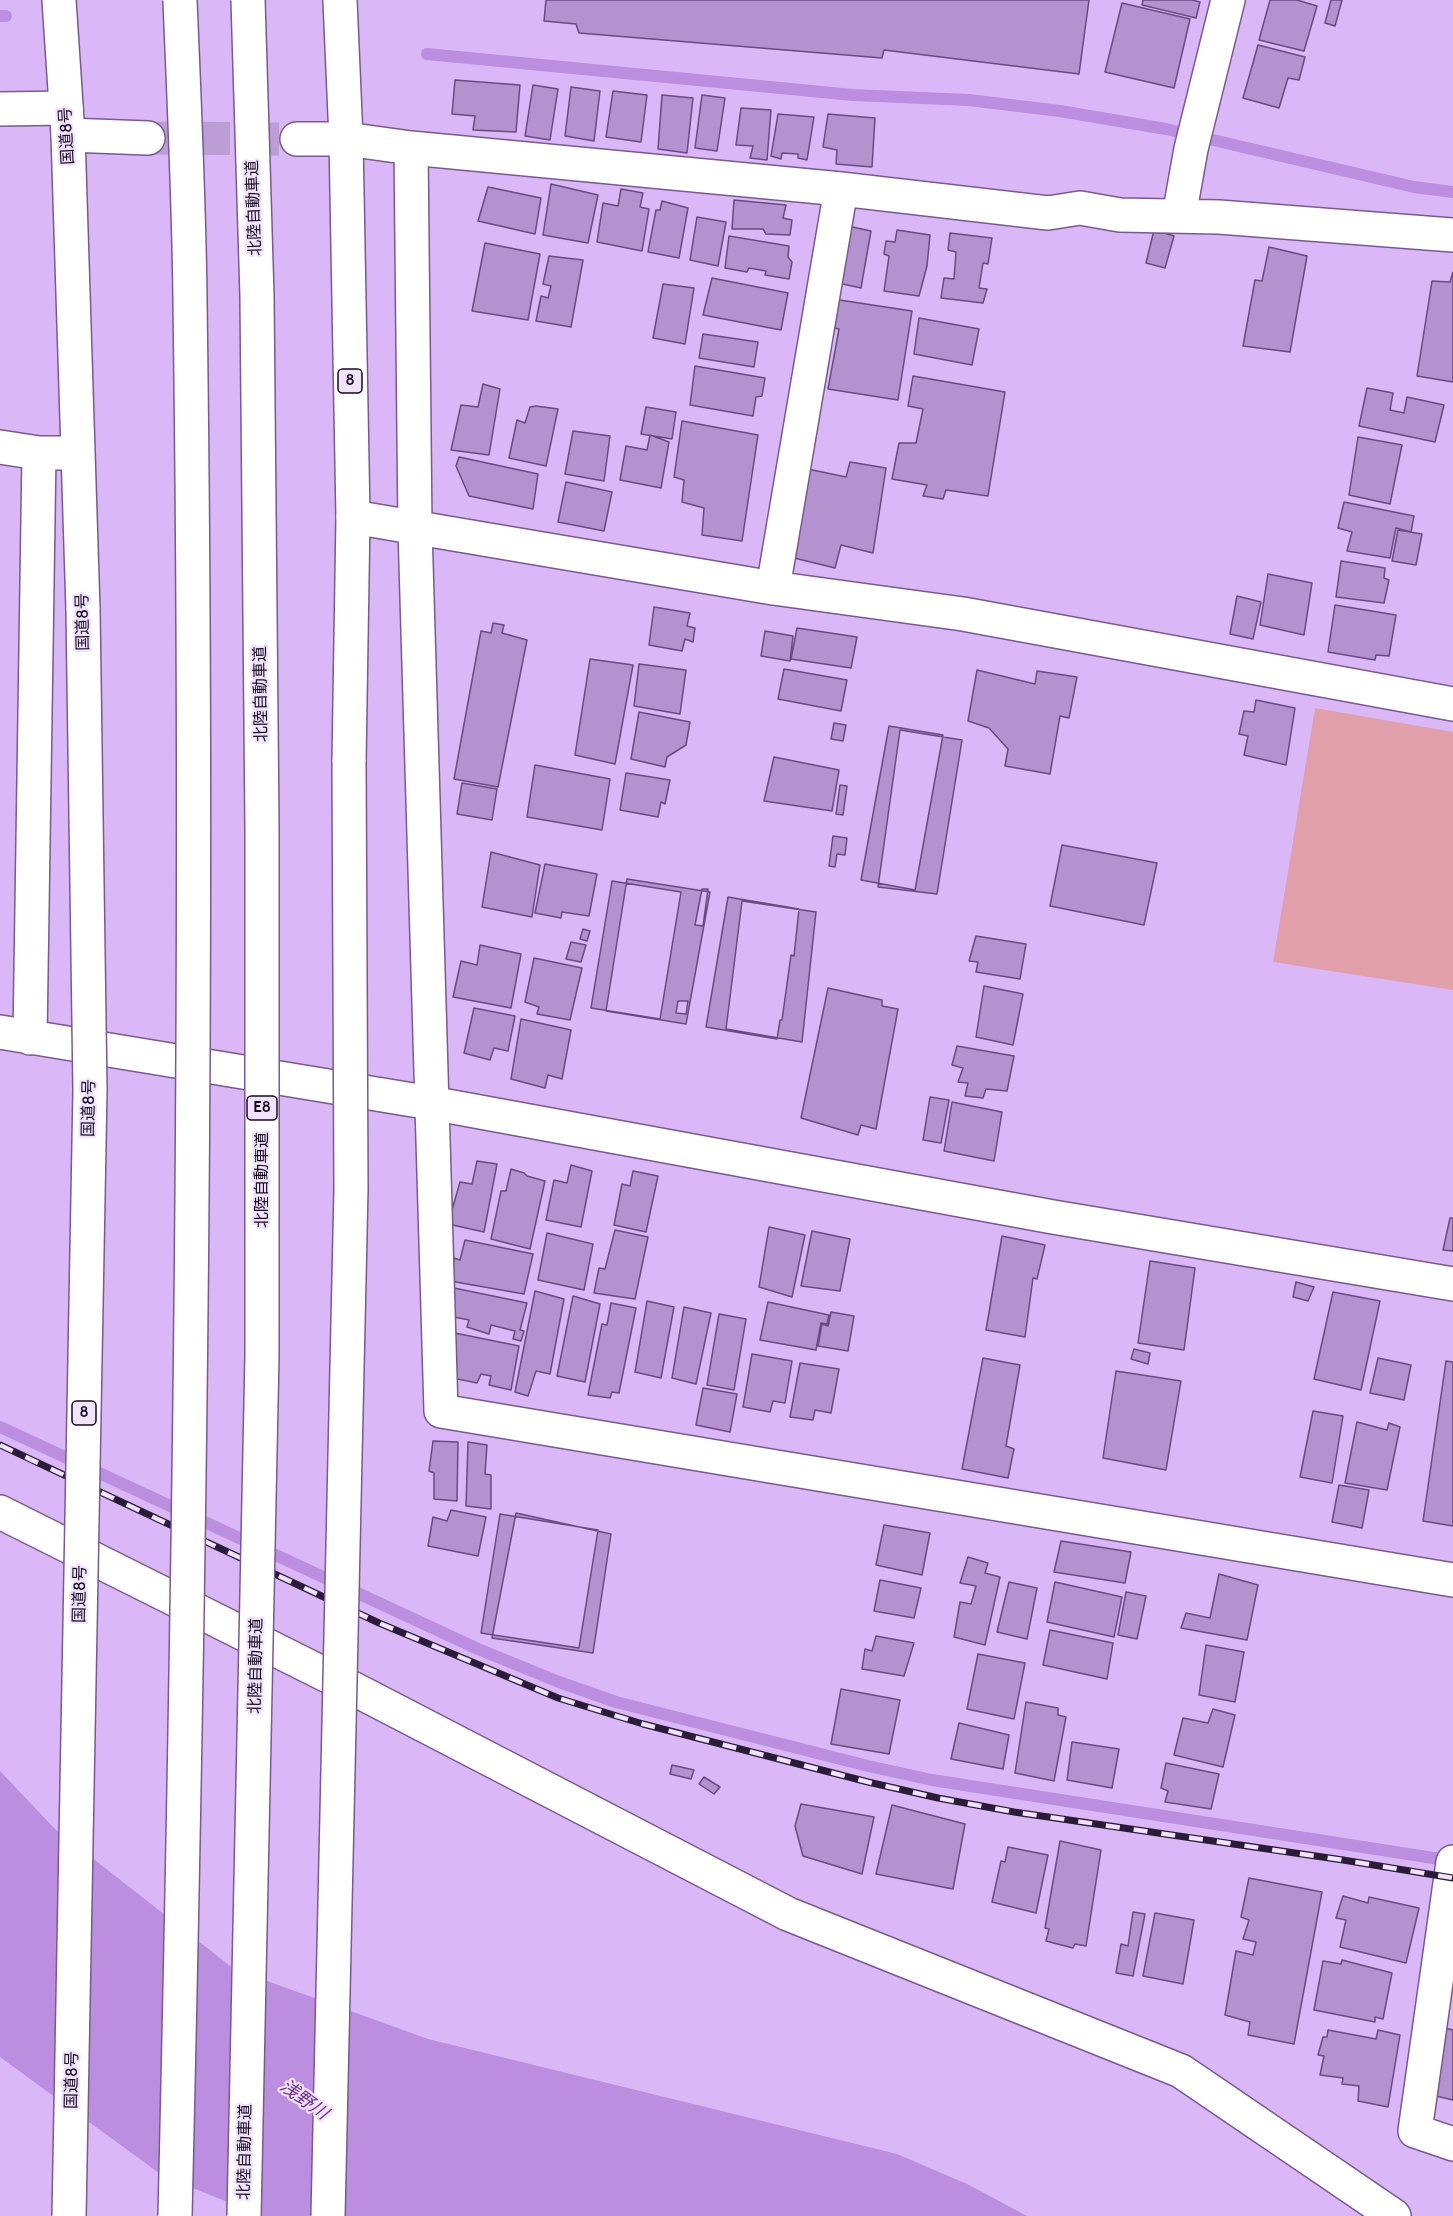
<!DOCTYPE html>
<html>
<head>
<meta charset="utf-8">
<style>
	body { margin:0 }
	canvas { display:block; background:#dab8f8 }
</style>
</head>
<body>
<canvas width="1453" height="2216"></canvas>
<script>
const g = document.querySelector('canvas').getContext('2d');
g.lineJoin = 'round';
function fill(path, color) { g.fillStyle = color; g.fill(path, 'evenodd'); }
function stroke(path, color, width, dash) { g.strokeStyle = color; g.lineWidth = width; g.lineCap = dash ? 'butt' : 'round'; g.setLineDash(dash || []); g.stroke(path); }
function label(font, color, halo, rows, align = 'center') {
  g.font = font + ' Cabin,"Noto Sans JP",sans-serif'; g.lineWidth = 4.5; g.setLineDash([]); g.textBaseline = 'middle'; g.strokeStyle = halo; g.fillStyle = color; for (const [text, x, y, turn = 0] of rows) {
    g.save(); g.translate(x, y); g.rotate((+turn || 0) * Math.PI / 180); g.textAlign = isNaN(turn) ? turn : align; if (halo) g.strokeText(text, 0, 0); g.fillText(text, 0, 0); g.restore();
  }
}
fill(new Path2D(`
	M 1315,708 L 1453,732 L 1453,990 L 1273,962 Z`), '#e09fa9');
fill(new Path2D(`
	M 0,1771 L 54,1828 L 234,1969 L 428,2039 L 897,2154 L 967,2184 L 1027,2216 L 262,2216 L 163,2176 L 0,2057 Z`), '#bb8edf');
stroke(new Path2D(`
	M 0,16 L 6,16
	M 427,54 L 853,95 L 969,100 L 1060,111 L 1166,129 L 1414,187 L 1453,192
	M 0,1427 L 478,1649 L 559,1682 L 616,1702 L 868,1766 L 932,1780 L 1440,1859`), '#bb8edf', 12);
const building = new Path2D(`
	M 546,0 L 1089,0 L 1079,74 L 884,50 L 882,58 L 579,33 L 576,24 L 544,21 Z
	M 1143,0 L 1192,0 L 1200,2 L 1196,18 L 1142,5 Z
	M 1270,0 L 1297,0 L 1317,6 L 1304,51 L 1259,40 Z
	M 1331,0 L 1342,0 L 1335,26 L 1325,23 Z
	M 1122,3 L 1190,19 L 1174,88 L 1105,72 Z
	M 1258,45 L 1305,57 L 1299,80 L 1288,78 L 1279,108 L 1243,98 Z
	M 455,80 L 520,85 L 516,132 L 473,130 L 475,116 L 452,114 Z
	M 533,85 L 558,89 L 550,140 L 525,136 Z
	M 571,87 L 600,91 L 594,141 L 565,136 Z
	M 613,91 L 647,95 L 641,142 L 606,137 Z
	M 662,95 L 693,98 L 687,153 L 658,149 Z
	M 702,95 L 725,98 L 717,151 L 695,148 Z
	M 741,108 L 771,110 L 767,160 L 750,158 L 753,146 L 736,145 Z
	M 778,114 L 814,117 L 807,160 L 798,158 L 798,154 L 782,153 L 781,159 L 771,156 Z
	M 828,114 L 875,118 L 872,167 L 836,164 L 837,150 L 823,147 Z
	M 551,184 L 598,195 L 588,243 L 543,235 Z
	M 488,187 L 541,198 L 535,234 L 478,221 Z
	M 621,189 L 643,193 L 640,207 L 649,209 L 642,251 L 597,242 L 603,203 L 618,206 Z
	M 734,200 L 786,205 L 783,218 L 792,220 L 790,235 L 766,234 L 763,229 L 732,229 Z
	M 662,201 L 688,208 L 679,258 L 648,252 L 656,210 L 660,210 Z
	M 697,217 L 726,222 L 718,266 L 690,260 Z
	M 839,224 L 871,231 L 861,288 L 829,281 Z
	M 897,230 L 930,235 L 927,266 L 919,296 L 884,291 L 889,256 L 884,254 L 886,241 L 895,242 Z
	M 1154,230 L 1174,236 L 1165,268 L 1146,263 Z
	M 950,233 L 992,238 L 988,264 L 983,263 L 979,288 L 987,289 L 983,303 L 941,298 L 944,278 L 954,279 L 956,252 L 948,250 Z
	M 729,236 L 789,246 L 788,257 L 792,262 L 789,279 L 765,275 L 766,271 L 749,268 L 747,272 L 725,268 Z
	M 485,243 L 540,254 L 528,320 L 472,311 Z
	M 1269,247 L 1307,256 L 1290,352 L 1243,346 L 1255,280 L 1262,281 Z
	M 549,256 L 583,260 L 571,327 L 536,321 L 541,296 L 548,298 L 551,286 L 543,284 Z
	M 1453,272 L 1453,382 L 1417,376 L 1432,281 L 1450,282 Z
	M 712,278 L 788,293 L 781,330 L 703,315 Z
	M 663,284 L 694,288 L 685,344 L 653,338 Z
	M 833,299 L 912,311 L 898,400 L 828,389 L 839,329 L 829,327 Z
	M 919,318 L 979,329 L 972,365 L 914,354 Z
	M 703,334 L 758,342 L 754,367 L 699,358 Z
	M 695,366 L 765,378 L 762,396 L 756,397 L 753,416 L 690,405 Z
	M 913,376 L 1005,392 L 988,496 L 946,490 L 943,499 L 923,496 L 927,485 L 892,479 L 899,443 L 916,443 L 923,409 L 908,406 Z
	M 483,384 L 500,389 L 489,455 L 451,450 L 461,405 L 478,407 Z
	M 1367,388 L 1393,393 L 1390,410 L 1404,413 L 1407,397 L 1444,405 L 1435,442 L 1359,426 Z
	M 536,406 L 558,409 L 546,466 L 509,458 L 517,420 L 525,423 L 530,407 Z
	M 646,407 L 676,412 L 672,439 L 641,434 Z
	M 682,421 L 758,435 L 742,541 L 702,535 L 704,508 L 682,502 L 684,480 L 674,477 Z
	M 573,431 L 610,436 L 604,481 L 565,474 Z
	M 650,435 L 669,442 L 661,488 L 620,480 L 626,446 L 647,450 Z
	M 1358,437 L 1402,445 L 1390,504 L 1349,495 Z
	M 459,457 L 538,474 L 533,509 L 469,496 L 456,466 Z
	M 850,462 L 886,468 L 873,553 L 841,545 L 835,568 L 786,556 L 803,468 L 846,477 Z
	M 566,482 L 612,492 L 604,531 L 558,522 Z
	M 1344,502 L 1414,516 L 1411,532 L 1396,528 L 1390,558 L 1347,551 L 1352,532 L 1338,528 Z
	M 1398,530 L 1422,534 L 1416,565 L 1392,561 Z
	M 1341,561 L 1385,568 L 1384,578 L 1389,580 L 1384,603 L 1336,597 Z
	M 1268,574 L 1312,583 L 1304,635 L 1260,625 Z
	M 1237,596 L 1261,602 L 1253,639 L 1230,634 Z
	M 1335,605 L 1396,615 L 1389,656 L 1376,655 L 1375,660 L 1328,652 Z
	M 654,607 L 690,613 L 687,626 L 695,628 L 693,642 L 685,639 L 682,651 L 649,645 Z
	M 493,623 L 504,625 L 502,633 L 527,640 L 498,787 L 454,779 L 481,631 L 491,633 Z
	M 797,628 L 857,637 L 851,668 L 791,659 Z
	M 765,631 L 793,636 L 790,661 L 761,656 Z
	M 590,659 L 633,665 L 615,764 L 575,755 Z
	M 639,664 L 686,670 L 680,714 L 634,706 Z
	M 784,669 L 847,680 L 841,711 L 778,699 Z
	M 977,670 L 1035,684 L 1037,671 L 1077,677 L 1069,718 L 1060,716 L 1050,774 L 1005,766 L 1008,749 L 989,728 L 968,721 Z
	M 1256,700 L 1295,708 L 1286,765 L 1244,755 L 1248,736 L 1239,734 L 1244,711 L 1254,712 Z
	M 639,712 L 690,722 L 686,745 L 667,757 L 665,767 L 631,759 Z
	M 834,723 L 846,725 L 843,741 L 831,739 Z
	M 889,726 L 943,735 L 915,890 L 861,880 Z
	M 900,730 L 962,740 L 937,894 L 878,887 Z
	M 774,757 L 839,770 L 832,811 L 764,801 Z
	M 535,765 L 610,779 L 602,830 L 527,817 Z
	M 626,773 L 670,780 L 665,804 L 661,802 L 658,817 L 620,810 Z
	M 462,783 L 497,789 L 492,820 L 457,814 Z
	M 840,785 L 847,786 L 843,815 L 836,814 Z
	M 833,836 L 847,838 L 845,855 L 837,854 L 835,867 L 829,866 Z
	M 1062,845 L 1157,863 L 1144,925 L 1050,906 Z
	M 491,852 L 540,865 L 532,917 L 482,907 Z
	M 545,864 L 597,874 L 589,916 L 562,912 L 561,918 L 535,913 Z
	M 627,879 L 710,892 L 686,1024 L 606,1011 Z
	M 612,881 L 681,892 L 660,1019 L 591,1008 Z
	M 702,889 L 708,889 L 703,926 L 695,925 Z
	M 728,897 L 799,909 L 794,956 L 791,955 L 782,1020 L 780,1020 L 777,1039 L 706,1027 Z
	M 742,901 L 816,912 L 802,1042 L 726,1029 Z
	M 583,929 L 590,931 L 587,941 L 580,939 Z
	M 976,936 L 1026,944 L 1020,979 L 976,972 L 978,962 L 969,961 Z
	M 571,942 L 586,945 L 581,962 L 566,959 Z
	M 480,945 L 521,954 L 511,1008 L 453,997 L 461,961 L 477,965 Z
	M 534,958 L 582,968 L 570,1020 L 537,1014 L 539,1007 L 525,1002 Z
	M 984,986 L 1023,994 L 1013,1045 L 976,1037 Z
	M 828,988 L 882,1000 L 882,1006 L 898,1009 L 876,1129 L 861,1125 L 858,1135 L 801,1118 Z
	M 678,1001 L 688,1001 L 686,1014 L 676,1013 Z
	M 474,1008 L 515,1016 L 508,1051 L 494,1048 L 490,1060 L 464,1053 Z
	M 521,1019 L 571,1030 L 562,1079 L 548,1075 L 545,1088 L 511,1079 Z
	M 957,1046 L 1014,1056 L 1007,1091 L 986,1089 L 983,1098 L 965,1096 L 968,1083 L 958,1082 L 963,1068 L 952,1065 Z
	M 930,1097 L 949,1100 L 941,1143 L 923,1140 Z
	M 952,1102 L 1002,1112 L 994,1161 L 944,1151 Z
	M 477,1161 L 497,1164 L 484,1232 L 448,1224 L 460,1182 L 472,1184 Z
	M 571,1165 L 592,1171 L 581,1227 L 546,1220 L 554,1180 L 567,1183 Z
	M 511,1169 L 524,1173 L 527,1176 L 545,1181 L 530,1249 L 491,1239 L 501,1191 L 506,1191 Z
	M 633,1171 L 658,1176 L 646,1232 L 614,1225 L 622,1184 L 630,1186 Z
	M 1450,1218 L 1453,1218 L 1453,1251 L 1443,1250 Z
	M 769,1227 L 805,1235 L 792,1297 L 759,1287 Z
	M 615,1230 L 648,1237 L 635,1299 L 594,1293 L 599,1268 L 605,1269 Z
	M 812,1231 L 850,1239 L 840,1291 L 801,1286 Z
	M 547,1233 L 593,1244 L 584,1290 L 538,1280 Z
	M 1002,1236 L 1045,1245 L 1037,1279 L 1033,1278 L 1025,1337 L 986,1330 Z
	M 465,1240 L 533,1254 L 524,1294 L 450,1281 L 454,1258 L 460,1260 Z
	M 1150,1261 L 1195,1268 L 1184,1350 L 1138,1343 Z
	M 1296,1282 L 1314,1287 L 1308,1301 L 1293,1297 Z
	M 454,1288 L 527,1303 L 520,1330 L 524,1331 L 521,1341 L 513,1339 L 515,1331 L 491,1325 L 489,1334 L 467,1327 L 469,1320 L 449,1316 Z
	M 535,1291 L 564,1299 L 550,1374 L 536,1371 L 528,1396 L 515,1392 Z
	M 1333,1292 L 1380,1301 L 1361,1390 L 1314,1379 Z
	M 573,1296 L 600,1304 L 585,1382 L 557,1376 Z
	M 647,1301 L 674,1307 L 661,1378 L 635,1372 Z
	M 768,1302 L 829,1315 L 827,1324 L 821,1323 L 816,1350 L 760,1340 Z
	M 611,1303 L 636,1308 L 619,1393 L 612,1392 L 610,1398 L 588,1395 L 602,1324 L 607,1325 Z
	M 684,1307 L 711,1313 L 696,1384 L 672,1378 Z
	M 831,1312 L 854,1316 L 848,1351 L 818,1346 L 822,1324 L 828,1326 Z
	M 719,1314 L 746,1319 L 734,1390 L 707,1385 Z
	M 450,1332 L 519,1346 L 511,1390 L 489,1385 L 491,1376 L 481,1374 L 477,1383 L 443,1376 Z
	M 1134,1349 L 1150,1353 L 1148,1364 L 1131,1359 Z
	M 752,1354 L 792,1361 L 785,1403 L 773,1401 L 770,1412 L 743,1407 Z
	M 983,1358 L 1020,1365 L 1006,1446 L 1014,1449 L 1008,1478 L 962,1469 Z
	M 1378,1358 L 1411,1365 L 1404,1400 L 1370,1393 Z
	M 1446,1361 L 1453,1362 L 1453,1526 L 1423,1521 Z
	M 800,1363 L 839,1369 L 831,1413 L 815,1410 L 813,1420 L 790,1417 Z
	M 1116,1371 L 1181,1381 L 1166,1470 L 1103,1458 Z
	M 703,1388 L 737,1394 L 730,1432 L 696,1425 Z
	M 1313,1411 L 1343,1416 L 1332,1483 L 1300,1477 Z
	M 1357,1422 L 1387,1430 L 1389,1423 L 1400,1427 L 1387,1490 L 1345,1483 Z
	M 433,1441 L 458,1442 L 457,1501 L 434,1499 L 434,1473 L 429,1471 Z
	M 468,1442 L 487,1445 L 485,1474 L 491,1475 L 491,1509 L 466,1506 Z
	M 1339,1485 L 1369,1490 L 1362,1528 L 1332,1522 Z
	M 451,1510 L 486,1517 L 478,1556 L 428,1546 L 433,1517 L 447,1521 Z
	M 516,1513 L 611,1534 L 593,1653 L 492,1638 Z
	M 500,1514 L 598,1530 L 579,1648 L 481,1633 Z
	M 884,1525 L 930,1533 L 922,1575 L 876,1565 Z
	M 1061,1541 L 1131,1552 L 1125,1583 L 1054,1572 Z
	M 968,1557 L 988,1563 L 985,1573 L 1000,1577 L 985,1645 L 954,1637 L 960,1602 L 971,1604 L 976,1586 L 960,1583 Z
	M 1219,1574 L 1258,1585 L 1247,1640 L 1181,1628 L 1186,1613 L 1210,1618 Z
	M 880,1580 L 921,1588 L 914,1618 L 874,1611 Z
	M 1009,1582 L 1037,1588 L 1027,1639 L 997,1632 Z
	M 1055,1582 L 1122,1597 L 1114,1637 L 1047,1622 Z
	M 1126,1592 L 1146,1596 L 1137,1639 L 1118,1635 Z
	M 1050,1630 L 1113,1643 L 1107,1679 L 1043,1665 Z
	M 876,1636 L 914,1643 L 904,1676 L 862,1669 L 865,1649 L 872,1651 Z
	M 1206,1645 L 1244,1652 L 1235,1702 L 1199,1695 Z
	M 978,1654 L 1025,1663 L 1014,1719 L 967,1709 Z
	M 841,1689 L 900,1700 L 889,1754 L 831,1744 Z
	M 1026,1702 L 1058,1708 L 1058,1715 L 1066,1717 L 1054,1781 L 1015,1773 Z
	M 1213,1709 L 1235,1715 L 1223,1767 L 1174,1755 L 1183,1718 L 1208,1723 Z
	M 959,1723 L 1009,1735 L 1003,1769 L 951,1759 Z
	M 1072,1742 L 1119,1749 L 1112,1788 L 1067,1780 Z
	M 1166,1763 L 1219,1774 L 1211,1809 L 1165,1802 L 1168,1791 L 1161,1788 Z
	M 672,1765 L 694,1770 L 691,1779 L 670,1774 Z
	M 704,1777 L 720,1787 L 714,1794 L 699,1784 Z
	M 801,1804 L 874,1817 L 862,1874 L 803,1856 L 795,1826 Z
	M 892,1805 L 965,1824 L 953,1889 L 876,1874 Z
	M 1060,1841 L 1101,1850 L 1086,1946 L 1075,1944 L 1073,1948 L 1046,1941 L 1049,1929 L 1045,1928 Z
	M 1008,1847 L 1048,1855 L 1036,1913 L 992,1902 L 1001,1861 L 1005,1862 Z
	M 1249,1878 L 1322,1892 L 1294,2044 L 1248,2035 L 1250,2022 L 1225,2015 L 1236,1951 L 1253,1955 L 1256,1942 L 1243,1939 L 1249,1920 L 1241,1917 Z
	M 1343,1896 L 1368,1903 L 1369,1897 L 1419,1908 L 1406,1963 L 1340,1947 L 1346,1920 L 1336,1918 Z
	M 1133,1912 L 1145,1914 L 1133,1976 L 1116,1973 L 1121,1944 L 1128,1946 Z
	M 1155,1913 L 1194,1920 L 1183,1984 L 1143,1976 Z
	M 1342,1960 L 1392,1973 L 1383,2019 L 1375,2017 L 1375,2022 L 1314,2010 L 1323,1961 L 1341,1964 Z
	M 1441,2027 L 1453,2030 L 1453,2100 L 1423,2093 Z
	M 1328,2030 L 1376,2039 L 1378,2030 L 1400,2035 L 1388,2107 L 1358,2101 L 1359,2086 L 1342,2084 L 1343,2078 L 1320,2075 L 1324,2056 L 1318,2055 L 1323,2037 L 1327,2037 Z`);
fill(building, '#b392cf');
stroke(building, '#694a82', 1.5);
stroke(new Path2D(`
	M 148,138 L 297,139`), '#bc9ed7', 33, [33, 16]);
const street = new Path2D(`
	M 0,109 L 66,108
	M 68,135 L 148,138
	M 297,139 L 346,139 L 411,148 L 841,189 L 1048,213 L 1080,208 L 1120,215 L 1219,217 L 1453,235
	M 411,148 L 415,529 L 441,1411 L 1453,1580
	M 1179,216 L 1191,149 L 1228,0
	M 0,447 L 39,453 L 62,453
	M 353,517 L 773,588 L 963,614 L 1453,704
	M 773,588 L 841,189
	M 0,1032 L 431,1103 L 1053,1217 L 1453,1284
	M 30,1038 L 39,453
	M 1453,1862 L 1415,2131 L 1453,2144`);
const secondary = new Path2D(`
	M 0,1512 L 356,1690 L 788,1914 L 1181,2071 L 1394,2216`);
const highway = new Path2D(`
	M 59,0 L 68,135 L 83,610
	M 340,0 L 346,139 L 353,517 L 349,762`);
stroke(street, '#795992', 36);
stroke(secondary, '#795992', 36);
stroke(highway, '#795992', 36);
stroke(street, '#fff', 33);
stroke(secondary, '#fff', 33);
stroke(highway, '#fff', 33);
const rail = new Path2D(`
	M 0,1445 L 379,1623 L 558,1698 L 643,1724 L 868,1782 L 938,1798 L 1014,1812 L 1343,1860 L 1453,1878`);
stroke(rail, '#2a1b36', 7);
stroke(rail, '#f1e3fd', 4.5, [14]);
const highwayBridge = new Path2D(`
	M 69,2216 L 90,1090 L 83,610
	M 175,2216 C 190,1578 199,939 190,301 C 189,200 184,100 180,0
	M 244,2216 L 262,1355 L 262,828 L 257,296 L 248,0
	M 328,2216 L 351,1189 L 349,762`);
stroke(highwayBridge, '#795992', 36, []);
stroke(highwayBridge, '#fff', 33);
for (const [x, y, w] of [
	[350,381,24],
	[262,1108,30],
	[84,1413,24]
]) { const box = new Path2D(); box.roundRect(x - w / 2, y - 12, w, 24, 4.5); g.fillStyle = '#f1e3fd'; g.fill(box); stroke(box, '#15081e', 1.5); }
label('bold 15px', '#15081e', null, [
	["8",350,381],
	["E8",262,1108],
	["8",84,1413]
]);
label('16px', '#15081e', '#f1e3fd', [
	["国道8号",67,136,-93],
	["北陸自動車道",254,208,-92],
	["国道8号",83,622,-91],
	["北陸自動車道",261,694,-91],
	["国道8号",89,1108,-89],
	["北陸自動車道",262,1180,-90],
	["国道8号",80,1594,-89],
	["北陸自動車道",256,1666,-89],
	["国道8号",72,2080,-89],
	["北陸自動車道",245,2152,-89]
]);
label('italic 18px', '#6a3190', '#f1e3fd', [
	["浅野川",304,2100,36]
]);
</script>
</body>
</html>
